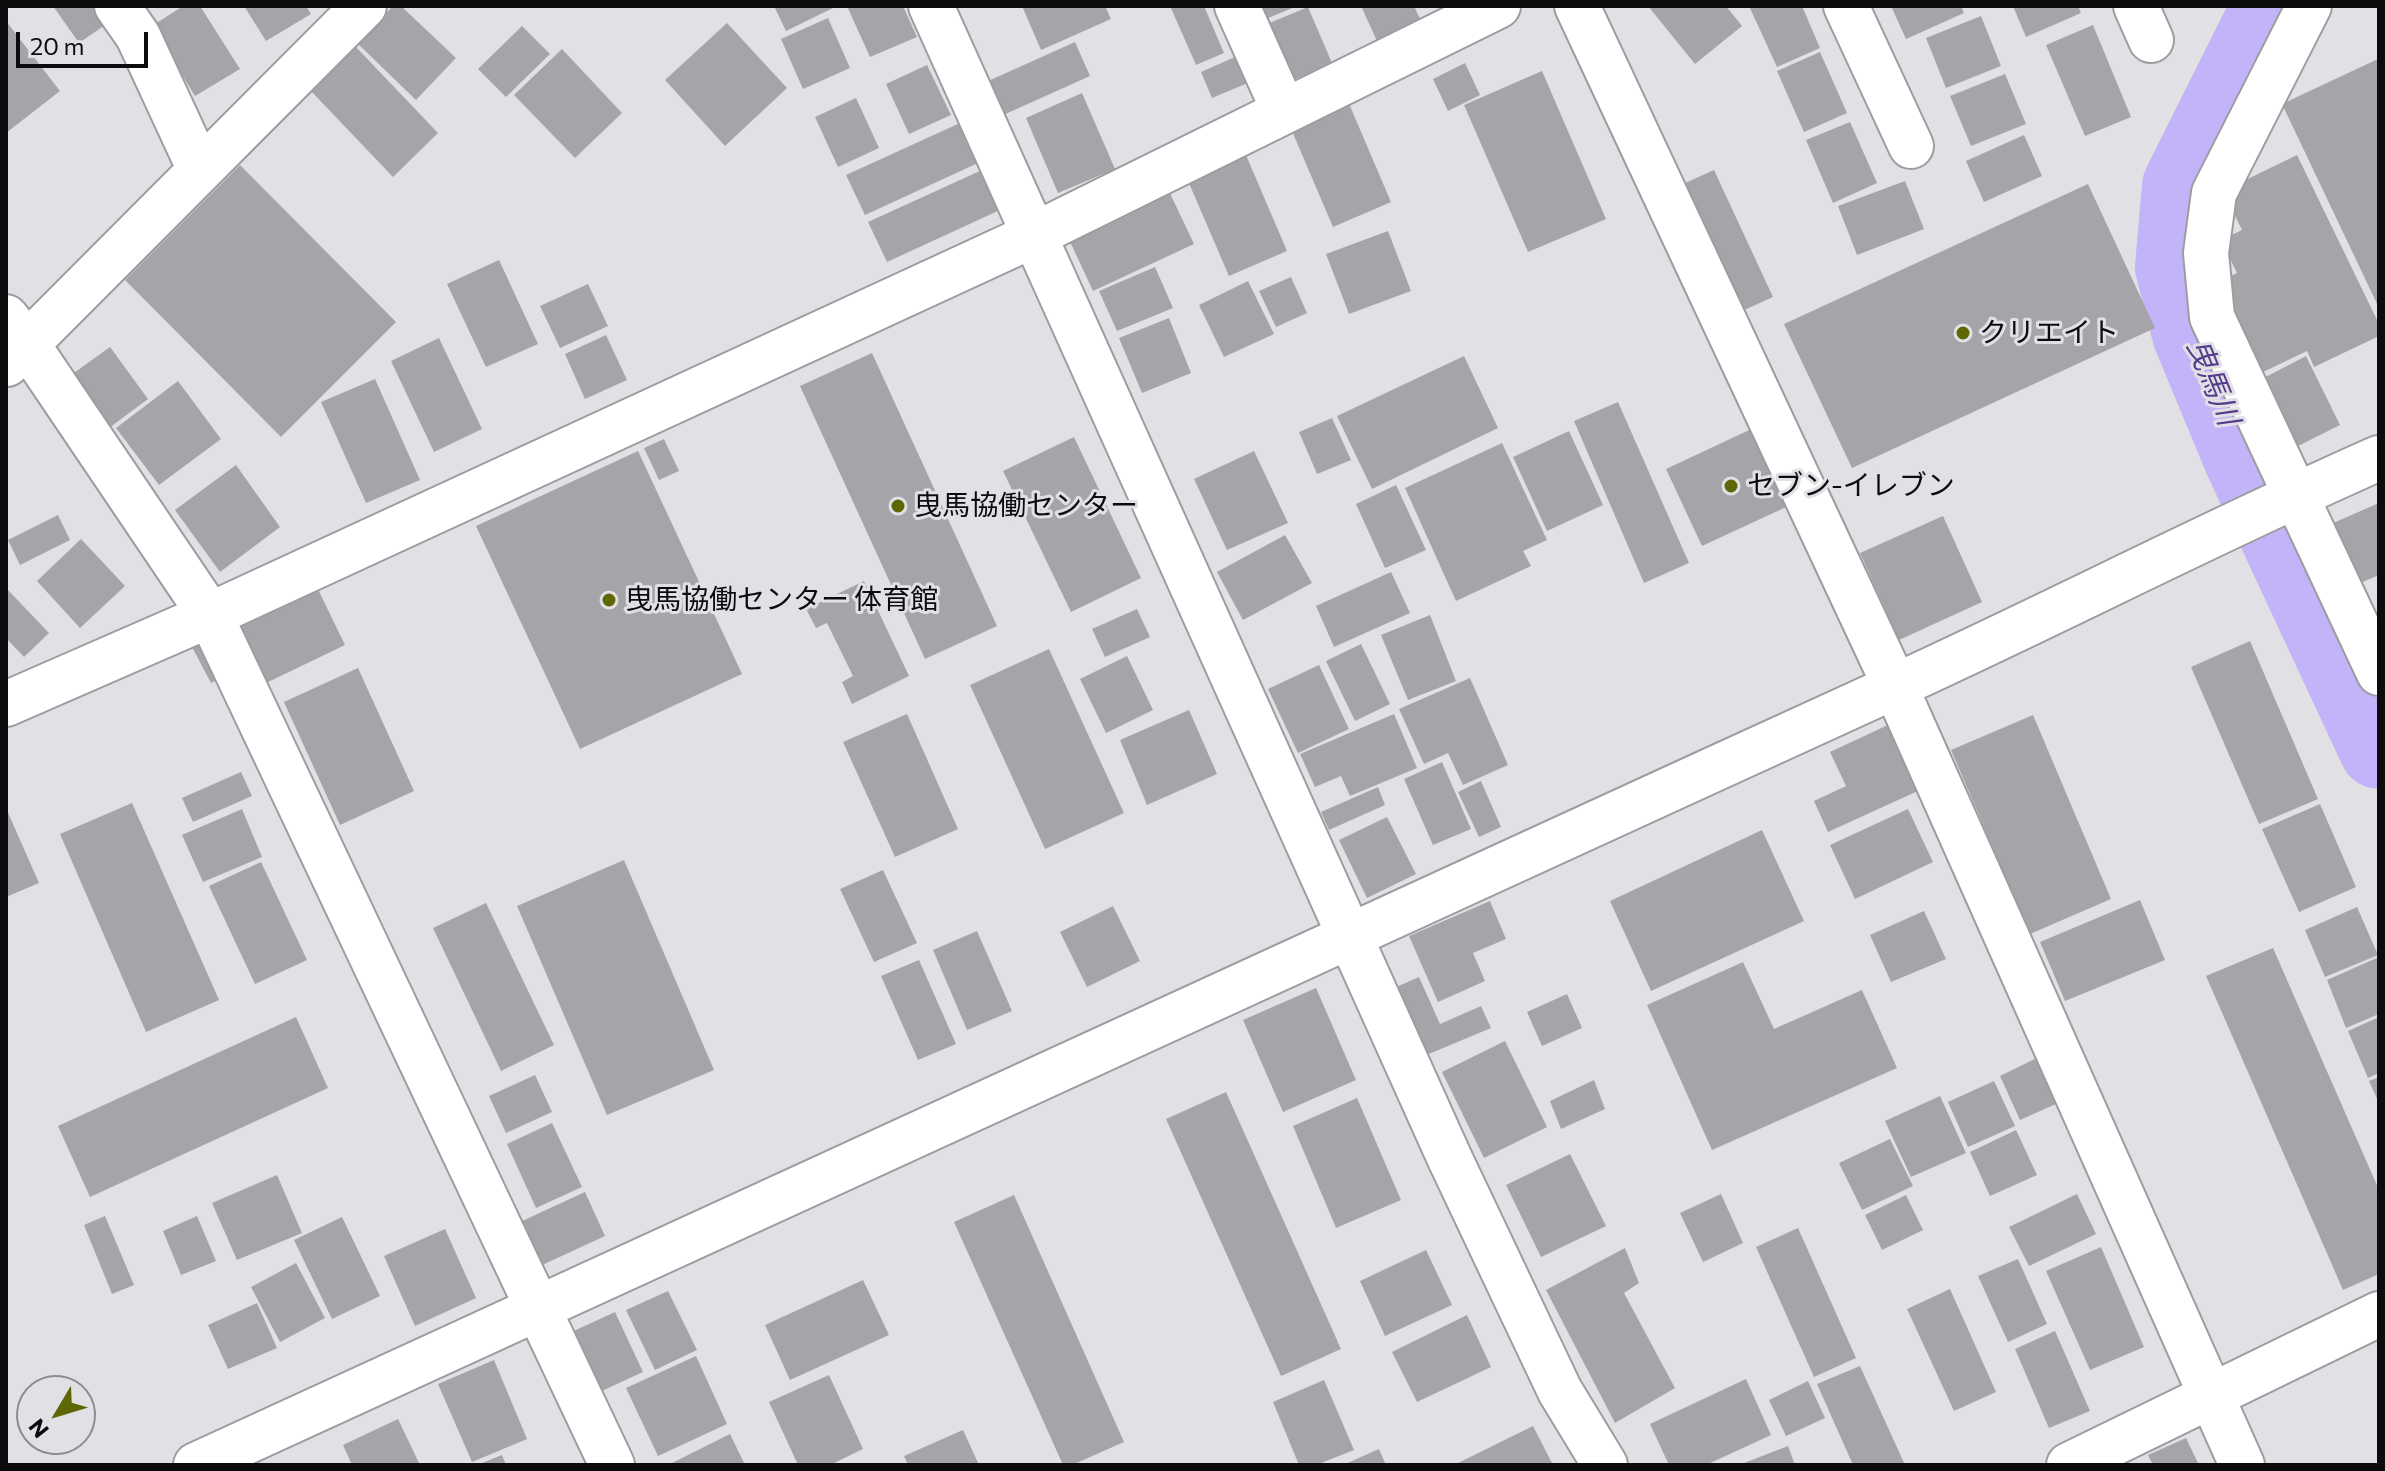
<!DOCTYPE html>
<html>
<head>
<meta charset="utf-8">
<style>
	body { margin:0 }
	#map { position:relative; width:2385px; height:1471px; overflow:hidden; background:#e1e0e5; font-family:Commissioner,sans-serif }
	canvas { display:block }
	.frame { position:absolute; inset:0; border:8px solid #0c0c0e; pointer-events:none }
	.north { position:absolute; left:16px; top:1375px; width:80px; height:80px; box-sizing:border-box; background:#e1e0e5; border:2px solid #8c8b8f; border-radius:50%; rotate:232deg; font-size:22px; font-weight:700; line-height:32px; text-align:center; color:#0c0c0e }
	.north::after { content:''; display:block; margin:auto; width:28px; height:36px; background:#5e6605; clip-path:polygon(50% 0,100% 100%,50% 72%,0 100%) }
	.scale { position:absolute; left:16px; top:32px; width:132px; height:36px; box-sizing:border-box; border:4px solid #0c0c0e; border-top:0; padding-left:10px; font-size:24px; line-height:28px; white-space:nowrap; color:#0c0c0e; -webkit-text-stroke:6px #e1e0e5; paint-order:stroke }
</style>
</head>
<body>
<div id="map">
<canvas width="2385" height="1471"></canvas>
<div class="frame"></div>
<div class="north">N</div>
<div class="scale">20 m</div>
</div>
<script>
const g = document.querySelector('canvas').getContext('2d');
g.lineJoin = 'round';
function stroke(path, color, width, dash) { g.strokeStyle = color; g.lineWidth = width; g.lineCap = dash ? 'butt' : 'round'; g.setLineDash(dash || []); g.stroke(path); }
function fill(path, color) { g.fillStyle = color; g.fill(path, 'evenodd'); }
function label(font, color, halo, rows, align = 'center') {
  g.font = font + ' Commissioner,"Noto Sans JP",sans-serif'; g.lineWidth = 6; g.setLineDash([]); g.textBaseline = 'middle'; g.strokeStyle = halo; g.fillStyle = color; for (const [text, x, y, turn = 0] of rows) {
    g.save(); g.translate(x, y); g.rotate((+turn || 0) * Math.PI / 180); g.textAlign = isNaN(turn) ? turn : align; if (halo) g.strokeText(text, 0, 0); g.fillText(text, 0, 0); g.restore();
  }
}
stroke(new Path2D(`
	M 2272,6 L 2182,186 L 2175,267 L 2192,334 L 2243,457 L 2379,749`), '#c3b3f8', 80);
fill(new Path2D(`
	M 53,6 L 111,6 L 118,16 L 79,43 Z
	M 183,6 L 200,6 L 240,69 L 195,96 L 152,26 Z
	M 244,6 L 306,6 L 311,14 L 266,41 Z
	M 393,6 L 401,6 L 456,58 L 416,100 L 357,43 Z
	M 774,6 L 837,6 L 786,31 Z
	M 847,6 L 903,6 L 917,37 L 870,57 Z
	M 1022,6 L 1105,6 L 1111,19 L 1041,50 Z
	M 1170,6 L 1204,6 L 1224,53 L 1196,65 Z
	M 1260,6 L 1297,6 L 1266,19 Z
	M 1361,6 L 1414,6 L 1421,21 L 1377,41 Z
	M 1648,6 L 1726,6 L 1742,26 L 1695,64 Z
	M 1749,6 L 1802,6 L 1820,48 L 1777,67 Z
	M 1891,6 L 1961,6 L 1964,13 L 1906,39 Z
	M 2013,6 L 2078,6 L 2081,13 L 2026,37 Z
	M 1308,7 L 1332,63 L 1291,81 L 1267,24 Z
	M 1981,16 L 2001,66 L 1946,88 L 1926,38 Z
	M 828,18 L 850,68 L 803,89 L 781,39 Z
	M 6,21 L 60,91 L 6,133 Z
	M 727,23 L 787,88 L 725,146 L 665,80 Z
	M 2093,25 L 2131,117 L 2085,136 L 2046,45 Z
	M 522,26 L 550,54 L 506,97 L 478,69 Z
	M 1075,42 L 1090,76 L 1001,116 L 986,82 Z
	M 355,46 L 438,133 L 393,177 L 310,90 Z
	M 562,49 L 622,113 L 575,158 L 514,95 Z
	M 1820,52 L 1847,113 L 1804,132 L 1777,71 Z
	M 1244,53 L 1255,80 L 1212,98 L 1201,72 Z
	M 2378,59 L 2379,61 L 2379,308 L 2282,104 Z
	M 1465,63 L 1480,95 L 1448,111 L 1433,79 Z
	M 927,65 L 951,115 L 909,134 L 886,84 Z
	M 1542,71 L 1606,219 L 1528,252 L 1464,105 Z
	M 2005,74 L 2026,124 L 1971,146 L 1950,96 Z
	M 1082,93 L 1115,169 L 1058,193 L 1026,118 Z
	M 856,98 L 879,148 L 838,167 L 815,117 Z
	M 1347,99 L 1391,202 L 1333,227 L 1289,124 Z
	M 1850,122 L 1877,183 L 1833,203 L 1806,140 Z
	M 960,123 L 978,163 L 865,215 L 846,175 Z
	M 2024,135 L 2042,176 L 1984,202 L 1966,161 Z
	M 1243,148 L 1287,251 L 1229,276 L 1185,174 Z
	M 2297,155 L 2379,324 L 2379,336 L 2314,367 L 2307,351 L 2261,373 L 2231,310 L 2226,278 L 2237,273 L 2221,240 L 2242,230 L 2223,191 Z
	M 240,165 L 396,322 L 281,437 L 125,280 Z
	M 982,170 L 1000,210 L 887,262 L 868,222 Z
	M 1714,170 L 1773,297 L 1742,311 L 1683,184 Z
	M 1905,181 L 1924,229 L 1857,255 L 1838,206 Z
	M 2088,184 L 2155,328 L 1852,468 L 1784,324 Z
	M 1167,187 L 1194,244 L 1093,291 L 1066,233 Z
	M 1388,231 L 1411,291 L 1349,314 L 1326,254 Z
	M 499,260 L 538,344 L 486,367 L 447,284 Z
	M 1155,267 L 1173,308 L 1117,331 L 1099,291 Z
	M 1291,277 L 1307,313 L 1276,327 L 1259,291 Z
	M 1248,281 L 1274,334 L 1224,357 L 1199,305 Z
	M 588,284 L 608,326 L 560,348 L 540,306 Z
	M 1169,318 L 1191,373 L 1142,393 L 1119,338 Z
	M 606,335 L 627,380 L 585,399 L 565,354 Z
	M 439,338 L 482,429 L 434,452 L 391,361 Z
	M 110,347 L 148,399 L 109,428 L 71,375 Z
	M 872,353 L 997,626 L 925,659 L 800,386 Z
	M 1464,356 L 1498,428 L 1372,489 L 1337,416 Z
	M 2306,356 L 2340,425 L 2290,450 L 2256,382 Z
	M 375,379 L 420,480 L 366,503 L 321,402 Z
	M 178,381 L 221,439 L 159,485 L 116,428 Z
	M 1618,402 L 1689,563 L 1644,583 L 1574,421 Z
	M 1332,418 L 1351,460 L 1317,474 L 1299,432 Z
	M 1760,425 L 1797,502 L 1702,546 L 1666,469 Z
	M 1569,431 L 1603,505 L 1547,531 L 1513,457 Z
	M 1074,437 L 1141,578 L 1071,612 L 1003,471 Z
	M 664,439 L 679,471 L 659,480 L 644,448 Z
	M 1502,443 L 1547,540 L 1523,551 L 1531,566 L 1456,601 L 1405,488 Z
	M 638,451 L 742,674 L 580,749 L 476,526 Z
	M 1254,451 L 1288,523 L 1227,550 L 1194,479 Z
	M 236,465 L 280,527 L 220,572 L 175,510 Z
	M 1396,485 L 1426,550 L 1385,568 L 1356,504 Z
	M 2379,503 L 2379,575 L 2358,584 L 2331,524 Z
	M 58,515 L 70,540 L 20,565 L 8,540 Z
	M 1943,516 L 1982,602 L 1899,640 L 1860,553 Z
	M 1285,535 L 1312,583 L 1243,620 L 1217,572 Z
	M 81,539 L 125,586 L 80,628 L 37,581 Z
	M 1391,572 L 1410,613 L 1334,647 L 1316,606 Z
	M 312,577 L 345,645 L 264,684 L 231,616 Z
	M 864,581 L 909,676 L 852,704 L 842,682 L 853,676 L 827,623 L 816,628 L 806,609 Z
	M 6,588 L 49,633 L 24,657 L 6,638 Z
	M 1137,609 L 1150,637 L 1105,657 L 1092,629 Z
	M 1430,615 L 1456,681 L 1408,700 L 1381,635 Z
	M 214,636 L 232,673 L 211,683 L 192,647 Z
	M 2250,641 L 2318,799 L 2259,824 L 2191,667 Z
	M 1361,644 L 1390,704 L 1355,721 L 1326,661 Z
	M 1049,649 L 1124,813 L 1045,849 L 970,685 Z
	M 1127,656 L 1153,710 L 1106,733 L 1080,679 Z
	M 1319,665 L 1349,729 L 1298,753 L 1268,689 Z
	M 358,668 L 414,791 L 340,825 L 284,702 Z
	M 1470,678 L 1508,765 L 1463,785 L 1448,753 L 1424,764 L 1399,709 Z
	M 1189,710 L 1217,774 L 1147,805 L 1120,740 Z
	M 907,714 L 958,829 L 895,857 L 843,742 Z
	M 1394,714 L 1417,768 L 1350,796 L 1341,776 L 1315,787 L 1300,754 Z
	M 2033,715 L 2111,899 L 2030,934 L 1951,750 Z
	M 1890,724 L 1920,790 L 1828,832 L 1814,801 L 1846,786 L 1830,752 Z
	M 1442,762 L 1471,829 L 1433,845 L 1404,779 Z
	M 241,772 L 252,796 L 193,822 L 182,798 Z
	M 1481,781 L 1501,827 L 1479,837 L 1458,792 Z
	M 1378,787 L 1385,805 L 1329,830 L 1321,812 Z
	M 132,803 L 219,1000 L 146,1032 L 60,834 Z
	M 2320,804 L 2356,887 L 2299,912 L 2262,829 Z
	M 6,808 L 39,883 L 6,897 Z
	M 242,809 L 262,857 L 203,882 L 182,835 Z
	M 1908,809 L 1933,862 L 1855,899 L 1830,845 Z
	M 1387,817 L 1416,874 L 1367,898 L 1339,840 Z
	M 1762,830 L 1804,921 L 1651,991 L 1610,901 Z
	M 624,860 L 714,1070 L 607,1115 L 517,906 Z
	M 261,862 L 307,960 L 255,984 L 209,886 Z
	M 883,870 L 917,943 L 874,962 L 840,889 Z
	M 2140,900 L 2165,960 L 2065,1001 L 2040,942 Z
	M 1490,901 L 1506,939 L 1473,953 L 1485,981 L 1438,1002 L 1409,936 Z
	M 486,903 L 554,1045 L 501,1071 L 433,928 Z
	M 1113,906 L 1140,961 L 1087,987 L 1060,932 Z
	M 2357,907 L 2378,955 L 2325,977 L 2305,930 Z
	M 1924,911 L 1946,959 L 1891,982 L 1870,935 Z
	M 977,931 L 1012,1011 L 967,1030 L 933,950 Z
	M 2273,948 L 2379,1190 L 2379,1274 L 2343,1290 L 2206,976 Z
	M 2379,957 L 2379,1014 L 2346,1028 L 2327,980 Z
	M 919,960 L 956,1044 L 918,1060 L 881,976 Z
	M 1743,962 L 1774,1029 L 1862,990 L 1897,1068 L 1712,1150 L 1647,1005 Z
	M 1419,977 L 1440,1024 L 1481,1006 L 1491,1028 L 1424,1056 L 1394,988 Z
	M 1316,988 L 1356,1080 L 1283,1112 L 1243,1020 Z
	M 1567,994 L 1582,1028 L 1542,1046 L 1527,1012 Z
	M 296,1017 L 328,1088 L 90,1197 L 58,1126 Z
	M 2379,1017 L 2379,1073 L 2368,1078 L 2348,1031 Z
	M 1505,1041 L 1547,1127 L 1484,1158 L 1442,1072 Z
	M 2045,1054 L 2067,1099 L 2020,1120 L 2000,1076 Z
	M 535,1075 L 552,1112 L 506,1133 L 489,1096 Z
	M 2379,1077 L 2379,1103 L 2369,1081 Z
	M 1594,1080 L 1605,1109 L 1561,1129 L 1550,1101 Z
	M 1994,1081 L 2015,1126 L 1968,1147 L 1948,1102 Z
	M 1226,1092 L 1341,1349 L 1281,1376 L 1166,1119 Z
	M 1940,1096 L 1966,1153 L 1911,1177 L 1885,1121 Z
	M 1357,1098 L 1401,1200 L 1336,1228 L 1293,1126 Z
	M 552,1123 L 582,1187 L 536,1208 L 507,1144 Z
	M 2016,1130 L 2037,1175 L 1990,1196 L 1970,1152 Z
	M 1890,1139 L 1913,1186 L 1862,1210 L 1839,1163 Z
	M 1570,1154 L 1606,1226 L 1541,1257 L 1506,1185 Z
	M 277,1175 L 302,1233 L 237,1260 L 212,1203 Z
	M 585,1192 L 605,1236 L 540,1266 L 520,1222 Z
	M 1721,1194 L 1743,1243 L 1703,1262 L 1680,1213 Z
	M 2077,1194 L 2096,1234 L 2029,1266 L 2009,1227 Z
	M 1014,1195 L 1124,1442 L 1072,1465 L 1063,1465 L 954,1222 Z
	M 1906,1195 L 1923,1230 L 1882,1250 L 1865,1215 Z
	M 105,1216 L 134,1285 L 112,1294 L 84,1225 Z
	M 197,1216 L 216,1261 L 181,1275 L 163,1231 Z
	M 342,1217 L 380,1296 L 332,1319 L 294,1240 Z
	M 1798,1228 L 1856,1358 L 1814,1377 L 1756,1247 Z
	M 445,1229 L 476,1298 L 415,1326 L 384,1256 Z
	M 2101,1247 L 2144,1347 L 2090,1370 L 2046,1271 Z
	M 1625,1248 L 1639,1283 L 1624,1293 L 1675,1388 L 1615,1423 L 1546,1290 Z
	M 1426,1250 L 1452,1305 L 1385,1336 L 1360,1281 Z
	M 2018,1259 L 2047,1324 L 2008,1342 L 1978,1276 Z
	M 296,1263 L 325,1318 L 280,1342 L 251,1287 Z
	M 863,1280 L 889,1335 L 790,1380 L 765,1325 Z
	M 1950,1289 L 1996,1392 L 1954,1411 L 1907,1309 Z
	M 668,1291 L 697,1350 L 655,1370 L 626,1310 Z
	M 257,1303 L 277,1348 L 228,1369 L 208,1325 Z
	M 615,1312 L 643,1372 L 593,1395 L 565,1335 Z
	M 1467,1315 L 1491,1367 L 1417,1402 L 1392,1352 Z
	M 2055,1331 L 2090,1411 L 2049,1428 L 2015,1349 Z
	M 696,1356 L 727,1424 L 658,1456 L 626,1388 Z
	M 494,1360 L 527,1439 L 472,1462 L 438,1384 Z
	M 1860,1366 L 1905,1465 L 1853,1465 L 1817,1384 Z
	M 829,1375 L 863,1449 L 830,1465 L 798,1465 L 769,1402 Z
	M 1746,1379 L 1771,1435 L 1706,1465 L 1669,1465 L 1650,1424 Z
	M 1324,1380 L 1354,1450 L 1316,1465 L 1299,1465 L 1273,1402 Z
	M 1808,1381 L 1825,1418 L 1786,1436 L 1769,1400 Z
	M 398,1419 L 420,1465 L 352,1465 L 343,1445 Z
	M 1533,1426 L 1553,1465 L 1454,1465 Z
	M 963,1430 L 979,1465 L 908,1465 L 904,1456 Z
	M 730,1434 L 745,1465 L 673,1465 L 672,1463 Z
	M 2186,1438 L 2199,1465 L 2153,1465 L 2148,1455 Z
	M 1788,1446 L 1795,1465 L 1739,1465 Z
	M 1379,1449 L 1386,1465 L 1343,1465 Z
	M 502,1455 L 506,1465 L 477,1465 Z`), '#a5a5a9');
const minor = new Path2D(`
	M 117,6 L 138,36 L 200,170
	M 931,6 L 1450,1159 L 1560,1391 L 1605,1465
	M 1237,6 L 1284,111
	M 1577,6 L 1895,686 L 2242,1465
	M 1846,6 L 1911,146
	M 2136,6 L 2151,40
	M 2309,6 L 2214,193 L 2206,253 L 2212,317 L 2379,673
	M 6,317 L 27,344 L 210,615 L 612,1465
	M 7,364 L 364,6
	M 6,704 L 210,615 L 1036,234 L 1498,6
	M 196,1465 C 758,1204 1323,948 1887,690 C 2052,615 2213,531 2379,458
	M 2069,1465 L 2379,1314`);
stroke(minor, '#9d9da1', 48);
stroke(minor, '#fff', 44);
for (const [x, y, r, color] of [
	[1963,333,8,"#5e6605"],
	[1731,486,8,"#5e6605"],
	[898,506,8,"#5e6605"],
	[609,600,8,"#5e6605"]
]) { const dot = new Path2D(); dot.arc(x, y, r, 0, 2 * Math.PI); g.fillStyle = color; g.fill(dot); stroke(dot, '#e1e0e5', 3); }
label('28px', '#0c0c0e', '#e1e0e5', [
	["クリエイト",1979,333],
	["セブン-イレブン",1747,486],
	["曳馬協働センター",914,506],
	["曳馬協働センター 体育館",625,600]
], 'left');
label('italic 30px', '#553c8c', '#e1e0e5', [
	["曳馬川",2213,382,68]
]);
</script>
</body>
</html>
